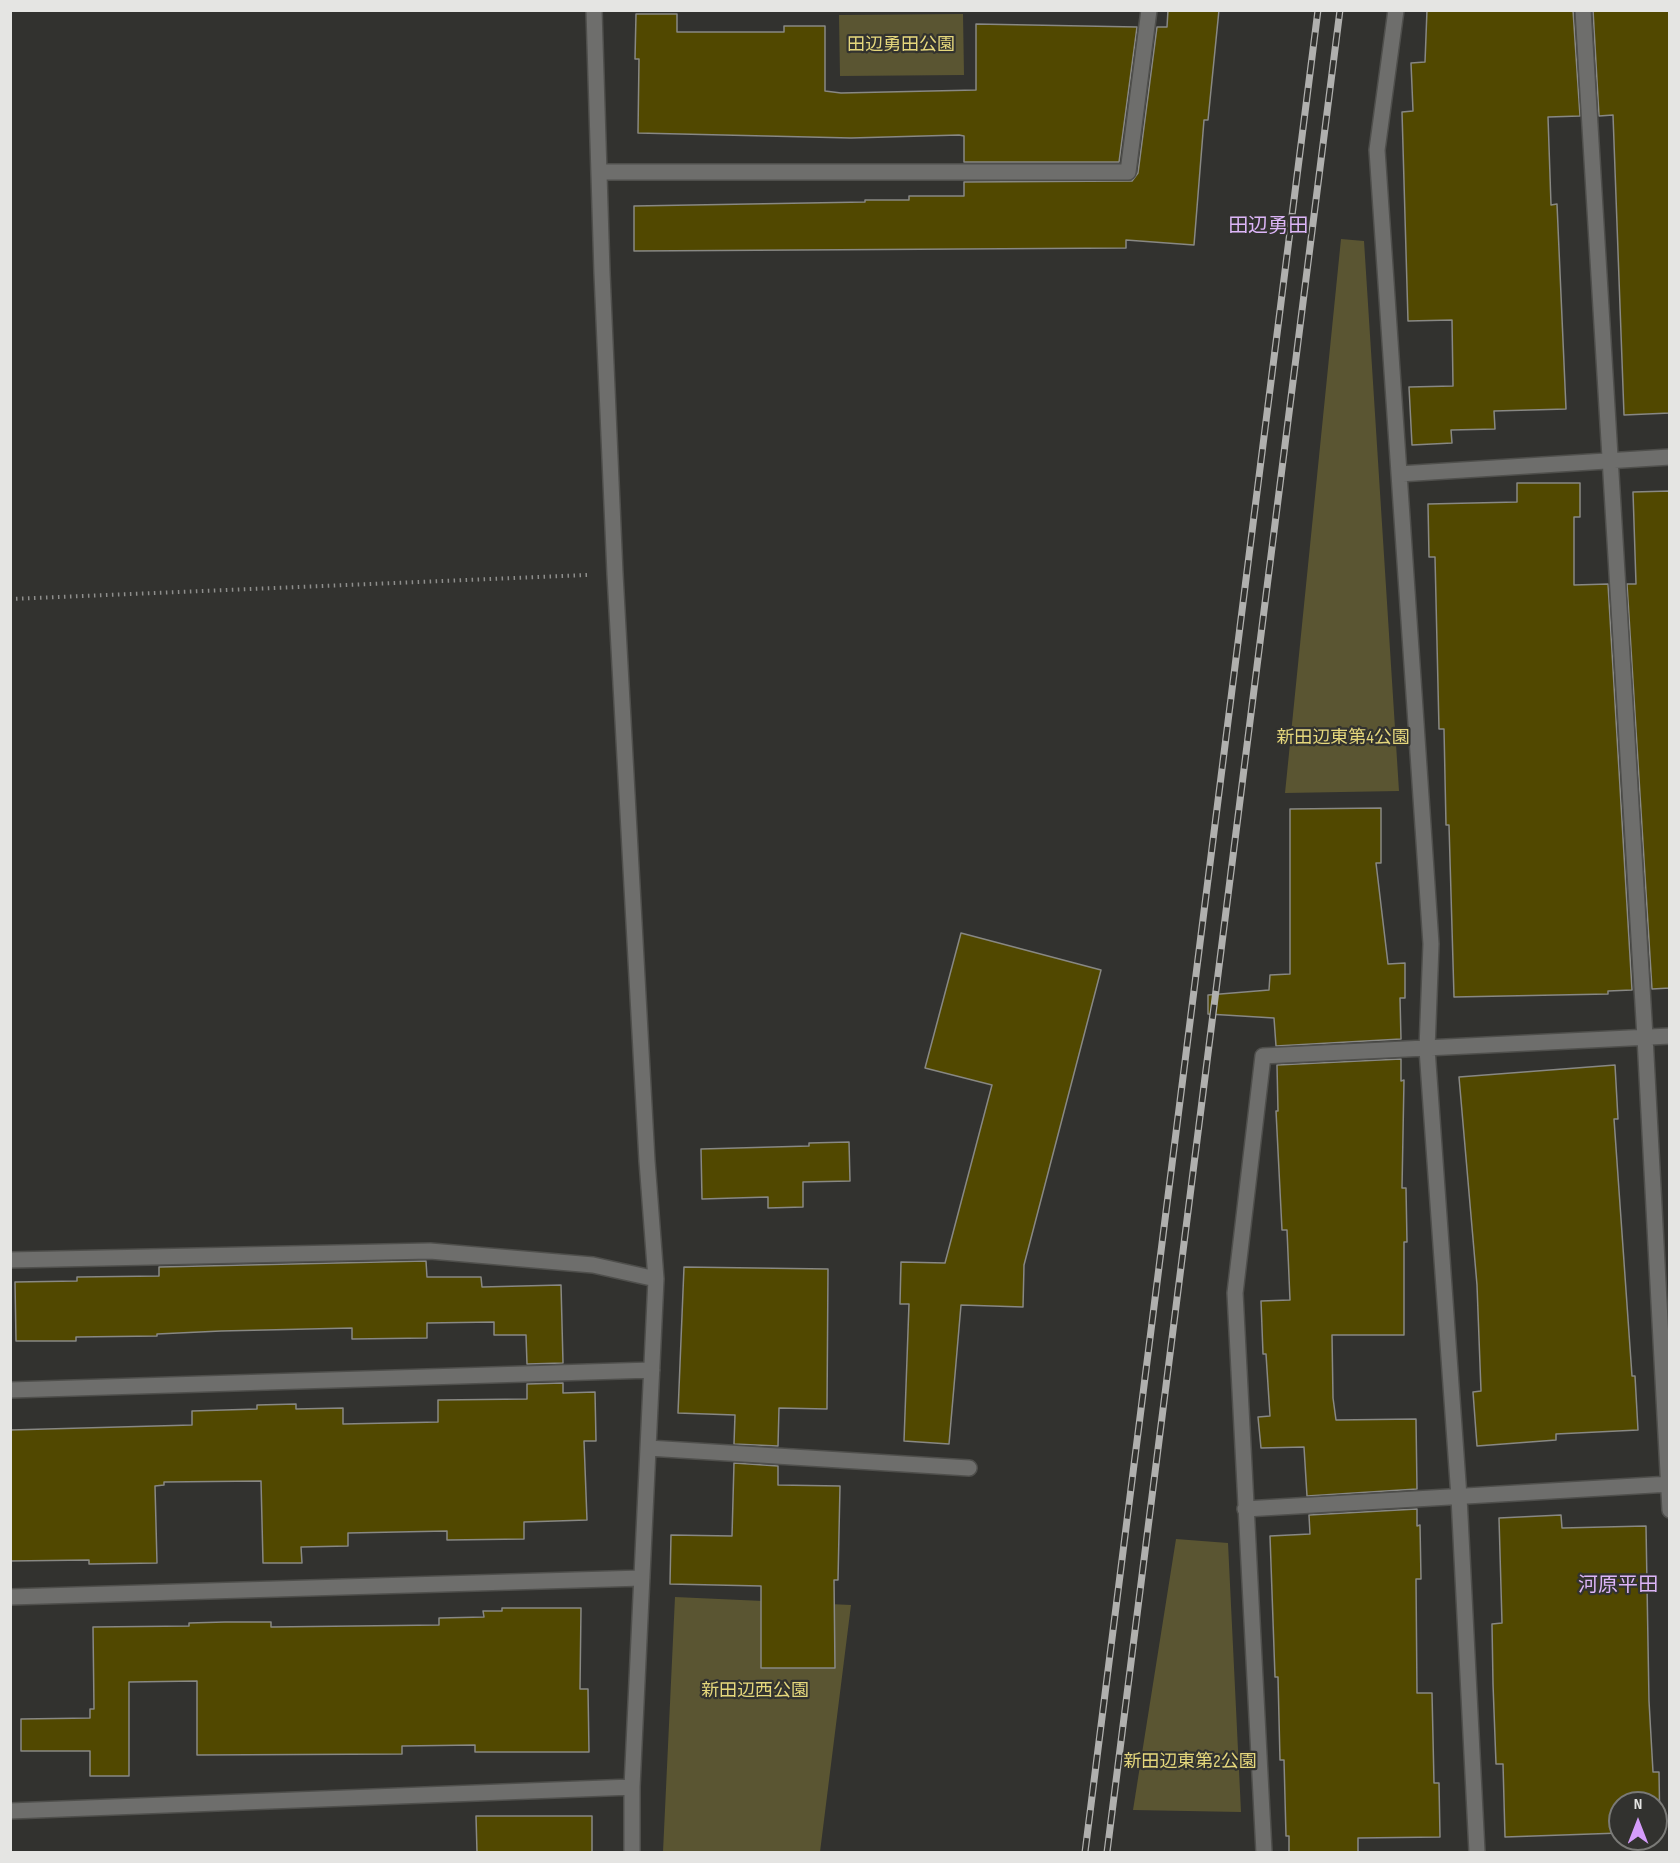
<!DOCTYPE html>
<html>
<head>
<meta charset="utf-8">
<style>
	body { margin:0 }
	#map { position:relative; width:1680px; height:1863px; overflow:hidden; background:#32322f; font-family:"Sofia Sans Condensed",sans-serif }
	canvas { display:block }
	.frame { position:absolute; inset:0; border:12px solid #e5e5e3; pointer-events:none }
	.north { position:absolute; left:1608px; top:1791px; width:60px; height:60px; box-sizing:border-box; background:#32322f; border:2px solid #7a7a77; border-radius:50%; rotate:0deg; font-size:16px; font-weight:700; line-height:24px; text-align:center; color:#e5e5e3 }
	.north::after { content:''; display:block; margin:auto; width:21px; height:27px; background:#d59cfb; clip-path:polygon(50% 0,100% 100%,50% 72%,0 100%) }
</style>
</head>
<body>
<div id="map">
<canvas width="1680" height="1863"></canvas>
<div class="frame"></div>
<div class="north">N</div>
</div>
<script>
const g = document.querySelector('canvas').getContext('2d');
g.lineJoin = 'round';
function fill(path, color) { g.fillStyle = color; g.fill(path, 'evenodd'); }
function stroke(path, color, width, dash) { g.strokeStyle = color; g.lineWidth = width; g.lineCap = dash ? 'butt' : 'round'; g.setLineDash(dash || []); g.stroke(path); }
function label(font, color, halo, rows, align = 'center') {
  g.font = font + ' "Sofia Sans Condensed","Noto Sans JP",sans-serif'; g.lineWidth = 4.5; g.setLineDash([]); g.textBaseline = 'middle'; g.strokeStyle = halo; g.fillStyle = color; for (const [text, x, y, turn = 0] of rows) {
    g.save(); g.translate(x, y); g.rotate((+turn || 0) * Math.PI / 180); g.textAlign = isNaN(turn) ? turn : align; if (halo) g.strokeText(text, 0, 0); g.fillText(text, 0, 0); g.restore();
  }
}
fill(new Path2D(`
	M 963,14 L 964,75 L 840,76 L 839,15 Z
	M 1341,239 L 1364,241 L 1399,791 L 1285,793 Z
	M 1176,1539 L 1228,1543 L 1241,1812 L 1133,1810 Z
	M 675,1597 L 851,1605 L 820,1852 L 663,1852 Z`), '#5a5532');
const building = new Path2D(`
	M 1168,10 L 1219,10 L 1208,120 L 1204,120 L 1194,245 L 1126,240 L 1126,248 L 634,251 L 634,206 L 865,202 L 865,200 L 909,200 L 909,196 L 964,196 L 964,182 L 1132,181 L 1138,173 L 1157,27 L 1167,27 Z
	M 1427,10 L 1573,10 L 1580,116 L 1548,117 L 1551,205 L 1557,204 L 1566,409 L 1494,411 L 1495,429 L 1451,430 L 1452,443 L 1412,445 L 1409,387 L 1453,386 L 1452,320 L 1408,321 L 1402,112 L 1413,111 L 1411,63 L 1425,62 Z
	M 1593,10 L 1670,10 L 1670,413 L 1624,415 L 1613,115 L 1599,116 Z
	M 636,14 L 677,14 L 677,32 L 784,32 L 784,26 L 825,26 L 825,91 L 841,93 L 976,90 L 976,24 L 1137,27 L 1119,162 L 964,162 L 964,136 L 959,135 L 851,138 L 638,133 L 639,59 L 635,59 Z
	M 1517,483 L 1580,483 L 1580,517 L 1574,517 L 1574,585 L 1608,584 L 1632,990 L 1608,991 L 1608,994 L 1454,997 L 1449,825 L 1446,825 L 1444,729 L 1439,729 L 1435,557 L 1429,557 L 1428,504 L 1517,502 Z
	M 1670,491 L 1670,988 L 1652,989 L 1627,584 L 1636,584 L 1633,492 Z
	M 1381,808 L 1381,863 L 1376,863 L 1388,964 L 1405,963 L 1405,998 L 1400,998 L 1401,1039 L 1276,1046 L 1274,1018 L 1208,1014 L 1208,995 L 1269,990 L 1270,975 L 1290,974 L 1290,809 Z
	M 961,933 L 1101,970 L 1024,1265 L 1023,1307 L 961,1305 L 949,1444 L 904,1441 L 909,1304 L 900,1304 L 901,1262 L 945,1263 L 992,1085 L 925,1068 Z
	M 1401,1059 L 1401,1081 L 1404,1080 L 1402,1188 L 1406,1188 L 1407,1242 L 1404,1242 L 1404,1335 L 1332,1335 L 1333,1398 L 1336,1420 L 1416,1419 L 1417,1489 L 1307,1496 L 1304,1447 L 1261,1448 L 1258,1417 L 1270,1416 L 1266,1354 L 1263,1354 L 1261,1301 L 1290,1300 L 1287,1230 L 1282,1230 L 1276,1111 L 1278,1111 L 1277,1065 Z
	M 1615,1065 L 1618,1119 L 1614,1119 L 1632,1376 L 1635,1376 L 1638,1430 L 1556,1434 L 1556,1440 L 1477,1446 L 1473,1392 L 1481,1391 L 1477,1285 L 1459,1077 Z
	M 849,1142 L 850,1181 L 803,1182 L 803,1207 L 768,1208 L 768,1197 L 702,1199 L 701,1149 L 809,1146 L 809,1143 Z
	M 426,1261 L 427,1277 L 481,1277 L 482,1287 L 561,1285 L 563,1363 L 527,1364 L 526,1335 L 494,1335 L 494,1322 L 427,1323 L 427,1338 L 352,1339 L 352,1328 L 221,1331 L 157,1334 L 157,1336 L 76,1337 L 76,1341 L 16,1341 L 15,1282 L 77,1281 L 77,1277 L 159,1276 L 159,1267 Z
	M 684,1267 L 828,1269 L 827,1409 L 779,1408 L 778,1446 L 734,1444 L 735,1415 L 678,1413 Z
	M 563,1383 L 563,1393 L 595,1392 L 596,1441 L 584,1441 L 587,1520 L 524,1522 L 524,1539 L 447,1540 L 447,1531 L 348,1533 L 348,1546 L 301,1547 L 302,1563 L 263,1563 L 261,1481 L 164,1482 L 164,1485 L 155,1486 L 157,1563 L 89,1564 L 89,1560 L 10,1561 L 10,1430 L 192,1425 L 192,1411 L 257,1409 L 257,1405 L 296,1404 L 296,1409 L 343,1408 L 343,1424 L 438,1422 L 438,1400 L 527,1399 L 527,1384 Z
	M 734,1463 L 778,1466 L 778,1485 L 840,1486 L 838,1580 L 834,1580 L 835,1668 L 761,1668 L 761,1586 L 670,1584 L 671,1535 L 732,1536 Z
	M 1417,1509 L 1417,1526 L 1420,1525 L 1421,1579 L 1416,1579 L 1417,1693 L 1432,1693 L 1434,1783 L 1439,1783 L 1440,1837 L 1358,1838 L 1358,1852 L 1289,1852 L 1289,1836 L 1286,1836 L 1284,1760 L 1280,1760 L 1278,1677 L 1275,1677 L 1270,1536 L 1310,1534 L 1309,1515 Z
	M 1561,1515 L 1562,1528 L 1646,1526 L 1649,1701 L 1653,1772 L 1659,1772 L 1660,1833 L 1656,1833 L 1656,1803 L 1620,1803 L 1620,1833 L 1505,1837 L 1503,1764 L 1496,1764 L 1493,1684 L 1492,1624 L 1502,1623 L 1499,1518 Z
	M 502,1608 L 581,1608 L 580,1689 L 588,1689 L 589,1752 L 475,1752 L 475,1745 L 402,1746 L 402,1754 L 197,1755 L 197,1681 L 129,1682 L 129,1776 L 90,1776 L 90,1751 L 21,1751 L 21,1719 L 90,1718 L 90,1709 L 94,1709 L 93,1627 L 189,1626 L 189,1623 L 225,1622 L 271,1622 L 271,1627 L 439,1625 L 439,1618 L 484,1617 L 483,1611 L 502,1611 Z
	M 476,1816 L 592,1816 L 592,1852 L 477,1852 Z`);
fill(building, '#514800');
stroke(building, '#888884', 1.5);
const minor = new Path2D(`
	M 594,10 L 602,273 L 615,574 L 647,1161 L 656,1279 L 632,1787 L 632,1852
	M 1396,10 L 1377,150 L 1431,944 L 1427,1049 L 1459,1497 L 1477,1852
	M 1583,10 L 1645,1037 L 1670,1510
	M 599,172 L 1128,172 L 1149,10
	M 1399,474 L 1670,457
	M 10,1260 L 430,1251 L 593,1265 L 656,1279
	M 10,1390 L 652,1370
	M 648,1448 L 969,1468
	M 1245,1509 L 1670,1484
	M 10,1597 L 642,1578
	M 10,1811 L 632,1787
	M 1264,1852 L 1235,1293 L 1263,1056 L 1670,1036`);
stroke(minor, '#4f4f4c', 18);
stroke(new Path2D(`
	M 10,599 L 588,575`), '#8e8e8c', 4, [1.5, 4.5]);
stroke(minor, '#6e6e6c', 15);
const rail = new Path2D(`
	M 1085,1852 L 1318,10
	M 1107,1852 L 1340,10`);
stroke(rail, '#b0b0ae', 7);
stroke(rail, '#32322f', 4.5, [14]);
label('18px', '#e5d77c', '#32322f', [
	["田辺勇田公園",901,45],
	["新田辺東第4公園",1343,738],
	["新田辺西公園",755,1691],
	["新田辺東第2公園",1190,1762]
]);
label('20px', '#dcb5f7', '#32322f', [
	["田辺勇田",1268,227],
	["河原平田",1618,1586]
]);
</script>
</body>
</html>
